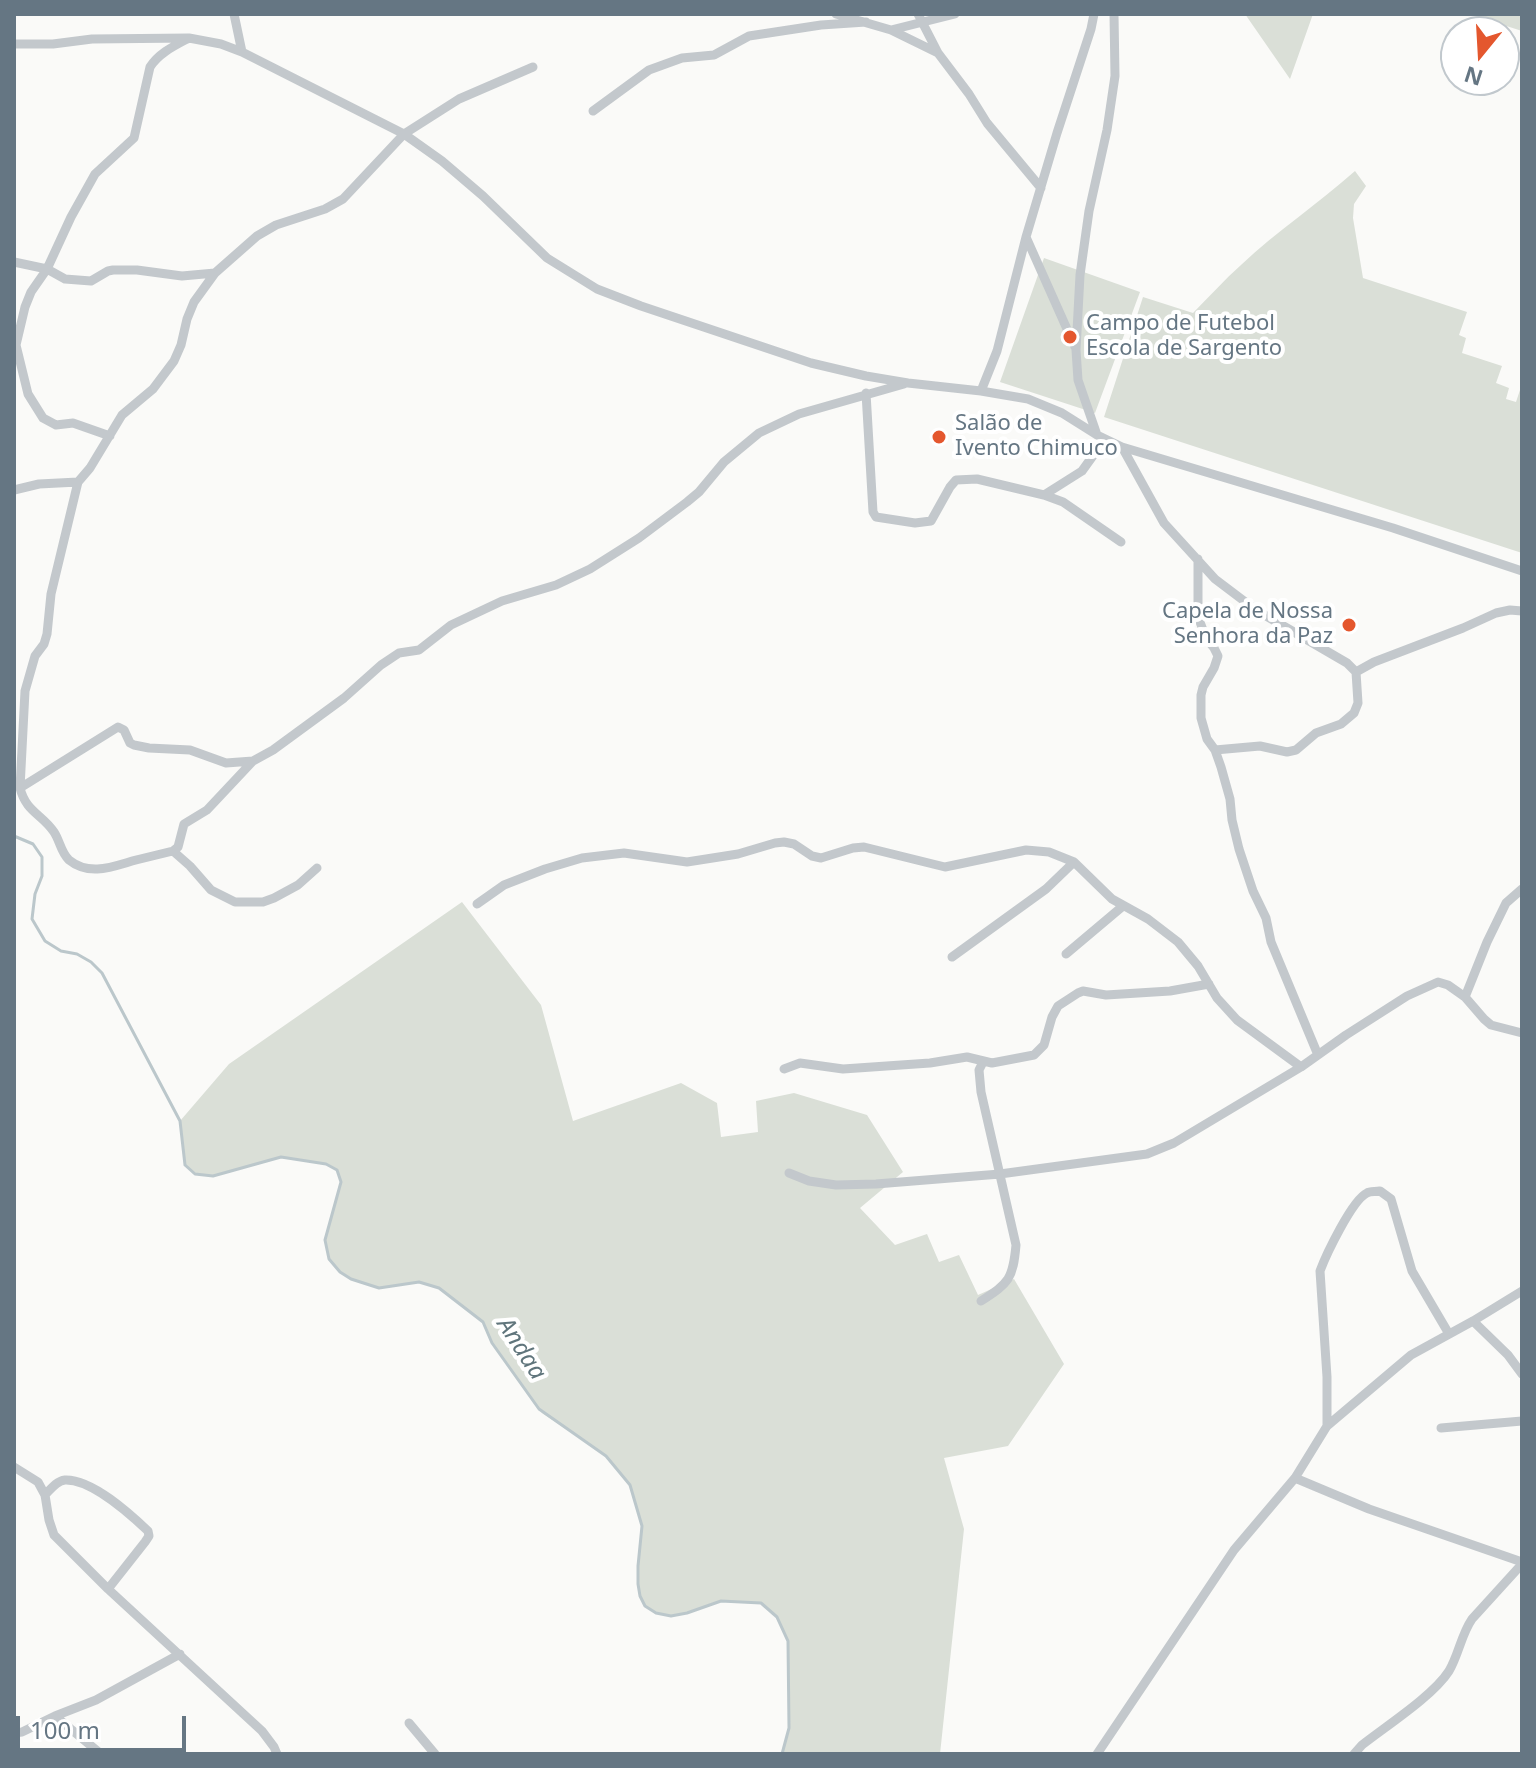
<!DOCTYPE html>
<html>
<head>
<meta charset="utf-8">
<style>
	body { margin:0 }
	#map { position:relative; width:1536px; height:1768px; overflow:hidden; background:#fafaf8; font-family:"Noto Sans",sans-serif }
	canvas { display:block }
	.frame { position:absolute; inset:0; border:16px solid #657683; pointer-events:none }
	.north { position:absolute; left:1440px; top:16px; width:80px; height:80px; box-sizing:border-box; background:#fff; border:2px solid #c1c8cd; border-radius:50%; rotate:198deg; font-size:22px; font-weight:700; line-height:32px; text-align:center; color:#657683 }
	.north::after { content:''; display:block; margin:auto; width:28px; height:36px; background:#e4572e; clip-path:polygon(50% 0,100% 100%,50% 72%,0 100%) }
	.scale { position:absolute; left:16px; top:1716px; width:170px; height:36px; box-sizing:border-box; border:4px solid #657683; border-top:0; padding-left:10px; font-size:24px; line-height:28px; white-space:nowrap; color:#657683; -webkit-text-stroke:6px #fff; paint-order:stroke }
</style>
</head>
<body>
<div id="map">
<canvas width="1536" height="1768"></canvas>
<div class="frame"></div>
<div class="north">N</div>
<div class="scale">100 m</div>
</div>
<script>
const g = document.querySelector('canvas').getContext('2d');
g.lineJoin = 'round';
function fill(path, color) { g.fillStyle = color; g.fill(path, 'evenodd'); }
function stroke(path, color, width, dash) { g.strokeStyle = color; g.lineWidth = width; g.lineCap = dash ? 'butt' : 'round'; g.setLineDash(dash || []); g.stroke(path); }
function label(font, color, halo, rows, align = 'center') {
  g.font = font + ' "Noto Sans",sans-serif'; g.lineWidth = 8; g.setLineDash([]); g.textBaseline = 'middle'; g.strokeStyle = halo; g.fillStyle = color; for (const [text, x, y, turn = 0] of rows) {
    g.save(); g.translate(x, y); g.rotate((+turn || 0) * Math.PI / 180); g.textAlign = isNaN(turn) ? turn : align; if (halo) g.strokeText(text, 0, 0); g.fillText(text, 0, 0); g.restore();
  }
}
fill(new Path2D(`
	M 1245,14 L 1313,14 L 1290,79 Z
	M 1469,14 L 1522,14 L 1522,31 Z
	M 1355,171 L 1366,186 L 1354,204 L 1353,218 L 1363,278 L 1467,312 L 1459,335 L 1466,338 L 1462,353 L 1502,366 L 1496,383 L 1509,388 L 1506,399 L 1516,402 L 1522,384 L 1522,553 L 1104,417 L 1143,297 L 1193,313 C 1209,297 1224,280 1241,265 C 1277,231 1318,204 1355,171 Z
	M 1044,258 L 1140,292 L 1095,413 L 1000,382 Z
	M 462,902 L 541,1005 L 573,1121 L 681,1083 L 717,1103 L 721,1137 L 758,1132 L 756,1101 L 794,1093 L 867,1115 L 903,1172 L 860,1208 L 895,1245 L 927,1234 L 939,1262 L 959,1255 L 978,1295 L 1014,1279 L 1064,1364 L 1008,1446 L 944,1458 L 964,1529 L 940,1754 L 782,1754 L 789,1728 L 788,1641 L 776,1617 L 761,1603 L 721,1601 L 687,1613 L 671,1616 L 656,1613 L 645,1606 L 640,1596 L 638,1584 L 638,1566 L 642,1526 L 630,1485 L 606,1456 L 542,1413 L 492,1343 L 483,1322 L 439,1288 L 419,1282 L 379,1288 L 351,1279 L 340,1272 L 329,1259 L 325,1240 L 341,1182 L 337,1170 L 326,1164 L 281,1157 L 213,1176 L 195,1174 L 185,1165 L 180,1121 L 229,1064 Z`), '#dadfd7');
stroke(new Path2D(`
	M 14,836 L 33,844 L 42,857 L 42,876 L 35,894 L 32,919 L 45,941 L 61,951 L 77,954 L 91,962 L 102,973 L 180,1121 L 185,1165 L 195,1174 L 213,1176 L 281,1157 L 326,1164 L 337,1170 L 341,1182 L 325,1240 L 329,1259 L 340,1272 L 351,1279 L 379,1288 L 419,1282 L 439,1288 L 483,1322 L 492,1343 L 539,1409 L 606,1456 L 630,1485 L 642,1526 L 638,1566 L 638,1584 L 640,1596 L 645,1606 L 656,1613 L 671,1616 L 687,1613 L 721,1601 L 761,1603 L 777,1617 L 788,1641 L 789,1728 L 782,1754`), '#bbc7cb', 3);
stroke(new Path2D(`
	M 234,14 L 242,52 L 404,134 L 442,161 L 483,196 L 547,258 L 597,289 L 641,306 L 811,363 L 866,376 L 908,383 L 981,391 L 1028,399 L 1062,413 L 1097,435 L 1122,447 L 1393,528 L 1522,571
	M 836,14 L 891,30 L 938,53 L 969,94 L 987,123 L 1041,188
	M 918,14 L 938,53
	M 891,30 L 955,14
	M 14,44 L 53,44 L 92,39 L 189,38 L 221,44 L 242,52
	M 593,111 L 649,70 L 682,58 L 714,55 L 749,36 L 821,25 L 866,22
	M 1026,237 L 1075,347
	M 14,262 L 47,269 L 65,279 L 91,281 L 108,271 L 113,270 L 137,270 L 182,276 L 215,273
	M 981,391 L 997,351 L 1026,237 L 1057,133 L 1091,29 L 1094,14
	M 866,393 L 873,512 L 876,517 L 915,523 L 931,521 L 950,487 L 956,480 L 977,479 L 1044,495 L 1063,502 L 1121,542
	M 1097,435 L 1078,380 L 1076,350 L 1080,275 L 1089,211 L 1107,130 L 1115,76 L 1114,14
	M 110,436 L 73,423 L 56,425 L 43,418 L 28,394 L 16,345 L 25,307 L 31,292 L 47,269 L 71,217 L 95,174 L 134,138 L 150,67 C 159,53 174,46 189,38
	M 1122,447 L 1164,523 L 1215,579 L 1256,610 L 1347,663 L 1356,672 L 1358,703 L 1354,713 L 1341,724 L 1316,733 L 1296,750 L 1287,752 L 1260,746 L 1215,750
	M 14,490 L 39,484 L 78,482
	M 1044,495 L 1082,471 L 1105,439
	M 1198,559 L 1198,605 L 1200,622 L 1206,638 L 1214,648 L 1218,656 L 1214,668 L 1203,687 L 1201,695 L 1201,718 L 1207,739 L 1215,750 L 1221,767 L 1230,799 L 1232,820 L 1239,849 L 1253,891 L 1266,918 L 1271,942 L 1318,1055
	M 1356,672 L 1374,662 L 1463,628 L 1496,613 L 1510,610 L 1522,611
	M 253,761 L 207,810 L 184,824 L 178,847 L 173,851 C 161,854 148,857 136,860 C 114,866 90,877 69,860 C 61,853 60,841 54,832 C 42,814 26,812 20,788 L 25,691 L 35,656 L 44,644 L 47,634 L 51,594 L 78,482 L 90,468 L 122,415 L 153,389 L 174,361 L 181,345 L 187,319 L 194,302 L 215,273 L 257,236 L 276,225 L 325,209 L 343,199 L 404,134 L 459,99 L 533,67
	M 20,788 L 118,727 L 124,730 L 130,743 L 134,745 L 149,748 L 190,750 L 226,763 L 253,761 L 273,750 L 344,698 L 381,665 L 399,653 L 419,650 L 451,625 L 502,601 L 556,585 L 590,569 L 639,538 L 687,502 L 699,492 L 724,462 L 759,433 L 799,414 L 904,384
	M 173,851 L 190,866 L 211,890 L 235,902 L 263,902 L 274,898 L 298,885 L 317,868
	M 477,904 L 504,885 L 545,869 L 582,858 L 624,853 L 687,862 L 738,854 L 775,843 L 784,842 L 794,844 L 812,856 L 821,858 L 853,848 L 864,847 L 945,867 L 1026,850 L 1049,852 L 1074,862 L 1112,899 L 1148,919 L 1178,942 L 1198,966 L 1217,998 L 1237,1020 L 1301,1067
	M 1066,954 L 1123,906
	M 952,957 L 1046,889 L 1074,862
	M 1465,997 L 1487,942 L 1506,903 L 1522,889
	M 784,1069 L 800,1063 L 843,1069 L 930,1063 L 967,1057 L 992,1063 L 1034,1055 L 1044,1045 L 1052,1017 L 1058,1006 L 1078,993 L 1083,991 L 1106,995 L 1170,991 L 1209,984
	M 789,1173 L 809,1181 L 836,1185 L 876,1184 L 1000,1174 L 1147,1154 L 1174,1143 L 1301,1067 L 1346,1035 L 1407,996 L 1438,982 L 1448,985 L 1465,997 L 1484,1019 L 1491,1025 L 1522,1033
	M 981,1301 C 1009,1283 1013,1279 1016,1245 L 981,1092 L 979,1070 L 983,1062
	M 1473,1321 L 1508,1355 L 1522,1374
	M 1327,1426 L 1327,1377 L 1320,1271 C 1326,1255 1352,1200 1367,1193 C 1370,1191 1375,1192 1380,1191 L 1391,1199 L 1412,1271 L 1449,1334
	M 1441,1428 L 1522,1421
	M 14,1467 L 38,1482 L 45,1495 L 49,1520 L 54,1535 L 108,1589 L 262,1731 L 274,1747 L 277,1754
	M 1295,1478 L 1369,1509 L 1522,1562
	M 45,1495 C 50,1490 56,1481 65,1480 C 92,1479 130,1514 148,1531 L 149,1536 L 145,1542 L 108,1589
	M 55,1716 L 101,1754
	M 409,1723 L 435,1754
	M 14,1733 L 22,1732 L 55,1716 L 96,1700 L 180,1654
	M 1097,1754 L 1234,1550 L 1295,1478 L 1327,1426 L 1411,1355 L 1473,1321 L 1522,1291
	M 1354,1754 L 1362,1745 C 1386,1726 1433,1696 1449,1671 C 1459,1654 1461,1635 1472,1619 L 1522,1564`), '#c3c8cc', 9);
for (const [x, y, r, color] of [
	[1070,337,8,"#e4572e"],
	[939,437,8,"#e4572e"],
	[1349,625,8,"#e4572e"]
]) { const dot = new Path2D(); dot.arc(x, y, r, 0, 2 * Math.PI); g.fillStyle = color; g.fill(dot); stroke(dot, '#fff', 3); }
label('22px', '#657683', '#fff', [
	["Campo de Futebol",1086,324],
	["Escola de Sargento",1086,349],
	["Salão de",955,424],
	["Ivento Chimuco",955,449],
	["Capela de Nossa",1333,612,"right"],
	["Senhora da Paz",1333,637,"right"]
], 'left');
label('italic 24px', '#60757c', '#fff', [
	["Andaa",521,1349,57]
]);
</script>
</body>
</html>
